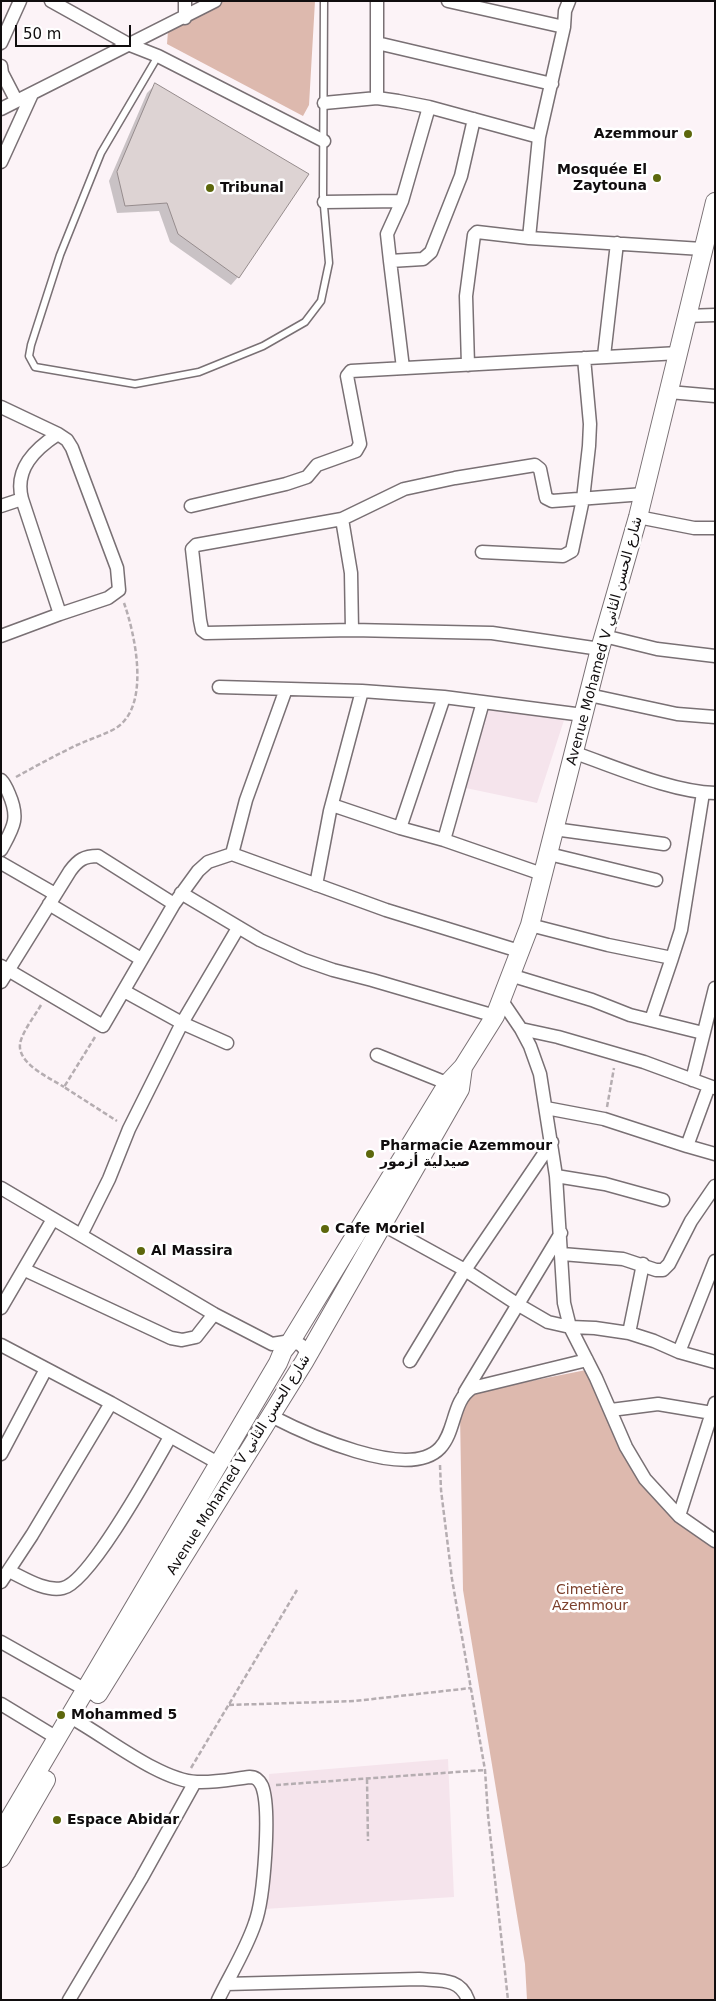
<!DOCTYPE html>
<html>
<head>
<meta charset="utf-8">
<style>
	body { margin:0 }
	#map { position:relative; width:716px; height:2001px; overflow:hidden; background:#fcf3f7; font-family:"DejaVu Sans",sans-serif }
	canvas { display:block }
	.frame { position:absolute; inset:0; border:2px solid #100d0e; pointer-events:none }
	.scale { position:absolute; left:15px; top:25px; width:116px; height:22px; box-sizing:border-box; border:2px solid #100d0e; border-top:0; padding-left:6px; font-size:15px; line-height:18px; white-space:nowrap; color:#100d0e; -webkit-text-stroke:4px #fff; paint-order:stroke }
</style>
</head>
<body>
<div id="map">
<canvas width="716" height="2001"></canvas>
<div class="frame"></div>
<div class="scale">50 m</div>
</div>
<script>
const g = document.querySelector('canvas').getContext('2d');
g.lineJoin = 'round';
function fill(path, color) { g.fillStyle = color; g.fill(path, 'evenodd'); }
function stroke(path, color, width, dash) { g.strokeStyle = color; g.lineWidth = width; g.lineCap = dash ? 'butt' : 'round'; g.setLineDash(dash || []); g.stroke(path); }
function label(font, color, halo, rows, align = 'center') {
  g.font = font + ' "DejaVu Sans",Vazirmatn,sans-serif'; g.lineWidth = 5; g.setLineDash([]); g.textBaseline = 'middle'; g.strokeStyle = halo; g.fillStyle = color; for (const [text, x, y, turn = 0] of rows) {
    g.save(); g.translate(x, y); g.rotate((+turn || 0) * Math.PI / 180); g.textAlign = isNaN(turn) ? turn : align; if (halo) g.strokeText(text, 0, 0); g.fillText(text, 0, 0); g.restore();
  }
}
fill(new Path2D(`
	M 488,696 L 568,708 L 537,803 L 461,787 Z
	M 448,1759 L 454,1897 L 264,1909 L 269,1774 Z`), '#f5e4ec');
fill(new Path2D(`
	M 224,1 L 315,1 L 309,105 L 303,116 L 167,44 L 168,31 Z
	M 591,1369 L 637,1473 L 715,1538 L 715,2000 L 527,2000 L 525,1964 L 463,1590 L 460,1413 L 471,1393 Z`), '#ddb9ae');
fill(new Path2D(`
	M 155,85 L 238,277 L 231,285 L 170,242 L 159,211 L 117,213 L 109,181 L 147,93 Z`), '#0003');
const building = new Path2D(`
	M 155,83 L 309,174 L 239,278 L 178,234 L 167,203 L 125,206 L 117,172 Z`);
fill(building, '#ddd3d3');
stroke(building, '#958b8c', 1);
const service = new Path2D(`
	M 158,56 L 101,153 L 60,255 L 31,345 L 29,356 L 35,367 L 135,384 L 199,372 L 263,346 L 305,322 L 321,301 L 329,263 L 323,195 L 324,1`);
const minor = new Path2D(`
	M 51,1 L 130,45 L 158,56 L 324,141
	M 377,1 L 377,98
	M 448,1 L 564,27
	M 185,18 L 185,1
	M 1,43 L 20,1
	M 377,43 L 552,84
	M 1,66 L 2,73 L 16,100
	M 324,103 L 377,98 L 398,101 L 429,107 L 539,137 L 564,27 L 565,11 L 569,1
	M 1,109 L 215,1
	M 1,162 L 32,94
	M 324,202 L 402,201 L 429,107
	M 529,238 L 539,137
	M 390,261 L 387,234 L 402,201
	M 686,316 L 715,315
	M 604,356 L 617,243
	M 468,365 L 466,296 L 474,235 L 477,232 L 529,238 L 702,249
	M 403,368 L 390,261 L 423,259 L 431,252 L 461,176 L 474,119
	M 669,392 L 715,396
	M 1,407 L 58,434 L 67,440 L 72,448 L 117,568 L 119,590 L 108,598 L 60,614 L 22,499 L 1,506
	M 22,499 C 14,469 35,449 58,434
	M 191,506 L 286,484 L 307,477 L 317,465 L 356,451 L 360,444 L 347,376 L 351,371 L 679,353
	M 638,517 L 694,528 L 715,528
	M 342,519 L 351,573 L 352,630
	M 482,552 L 563,556 L 572,551 L 583,499 L 589,446 L 590,424 L 584,358
	M 1,636 L 60,614
	M 604,636 L 657,649 L 715,656
	M 600,649 L 492,633 L 352,630 L 206,633 L 202,630 L 200,620 L 192,549 L 196,545 L 342,519 L 404,489 L 455,478 L 535,465 L 540,469 L 546,498 L 552,501 L 644,494
	M 219,687 L 362,691 L 444,697 L 583,715
	M 589,695 L 677,714 L 715,717
	M 483,702 L 444,840 L 542,874
	M 575,753 C 616,767 672,792 715,793
	M 1,780 C 5,784 7,789 9,794 C 20,819 13,828 1,850
	M 332,805 L 400,828 L 444,840
	M 400,828 L 444,697
	M 554,829 L 664,844
	M 232,854 L 246,800 L 286,689
	M 549,854 L 656,880
	M 1,863 L 55,894
	M 316,885 L 330,811 L 362,691
	M 181,893 L 260,940 L 304,960 L 333,970 L 372,980 L 495,1016
	M 49,904 L 141,959
	M 530,925 L 608,945 L 672,958 L 651,1020
	M 672,958 L 681,930 L 703,793
	M 1,966 L 103,1026 L 174,904 L 198,871 L 208,862 L 232,854 L 386,910 L 519,951
	M 510,975 L 592,1000 L 630,1015 L 703,1033
	M 1,982 L 70,871 C 78,860 84,856 98,856 L 174,904
	M 124,991 L 182,1023 L 227,1043
	M 502,1001 L 521,1029 L 530,1046 L 540,1074 L 556,1176 L 564,1303 L 570,1327 L 596,1378 L 626,1447 L 645,1479 L 679,1516 L 715,1541
	M 521,1029 L 558,1037 L 644,1062 L 715,1088
	M 377,1055 L 454,1086
	M 692,1080 L 715,988
	M 546,1108 L 604,1119 L 687,1146 L 709,1086
	M 687,1146 L 715,1154
	M 556,1176 L 605,1184 L 663,1200
	M 1,1188 L 214,1314 L 272,1344 L 291,1341 L 301,1345 L 308,1353
	M 376,1221 L 465,1270 L 517,1304 L 548,1322 L 570,1327 L 595,1328 L 629,1333 L 654,1341 L 679,1352 L 715,1362
	M 81,1235 L 109,1179 L 129,1129 L 182,1023 L 238,928
	M 562,1254 L 623,1259 L 656,1270 L 663,1270 L 669,1264 L 691,1221 L 715,1186
	M 25,1270 L 171,1338 L 182,1340 L 196,1337 L 214,1314
	M 1,1308 L 53,1219
	M 629,1333 L 643,1264
	M 1,1345 L 111,1403 L 218,1463
	M 679,1352 L 715,1261
	M 410,1361 L 465,1270 L 552,1142
	M 465,1392 L 561,1233
	M 611,1410 L 658,1404 L 712,1413
	M 271,1416 C 304,1433 408,1482 440,1448 C 456,1431 452,1401 472,1388 L 587,1360
	M 1,1454 L 46,1369
	M 679,1516 L 715,1403
	M 9,1571 C 24,1578 45,1592 63,1588 C 90,1582 154,1465 170,1437
	M 1,1582 L 32,1535 L 111,1403
	M 1,1642 L 93,1694
	M 1,1704 L 57,1738
	M 70,1717 C 104,1735 160,1781 197,1782 C 214,1783 233,1779 250,1777 C 256,1777 259,1780 262,1786 C 271,1809 264,1899 255,1923 C 246,1950 230,1975 218,2000
	M 226,1984 L 419,1979 C 439,1981 460,1977 468,2000
	M 69,2000 L 141,1879 L 195,1782`);
const secondary = new Path2D(`
	M 98,1694 L 304,1362 L 460,1089 L 463,1067
	M 1,1833 L 278,1363 L 283,1351 L 291,1341 L 448,1083 L 463,1067 L 495,1016 L 530,925 L 600,649 L 638,517 L 715,202
	M 1,1858 L 46,1780`);
stroke(service, '#797074', 9);
stroke(minor, '#797074', 15);
stroke(secondary, '#797074', 20);
stroke(new Path2D(`
	M 16,777 C 36,766 56,755 77,745 C 90,739 104,735 116,728 C 151,706 135,634 124,603
	M 41,1005 C 34,1017 25,1028 21,1040 C 13,1062 50,1078 64,1087
	M 95,1037 L 64,1087 L 117,1121
	M 607,1107 L 614,1068
	M 440,1465 L 441,1490 L 452,1579 L 485,1770 L 488,1815 L 508,2000
	M 229,1705 L 355,1701 L 471,1688
	M 191,1768 L 297,1590
	M 367,1779 L 368,1841
	M 276,1785 L 485,1770`), '#b5adb1', 2.5, [5, 2.5]);
stroke(service, '#fff', 6);
stroke(minor, '#fff', 12);
stroke(secondary, '#fff', 18);
for (const [x, y, r, color] of [
	[688,134,5,"#5d670c"],
	[657,178,5,"#5d670c"],
	[210,188,5,"#5d670c"],
	[370,1154,5,"#5d670c"],
	[325,1229,5,"#5d670c"],
	[141,1251,5,"#5d670c"],
	[61,1715,5,"#5d670c"],
	[57,1820,5,"#5d670c"]
]) { const dot = new Path2D(); dot.arc(x, y, r, 0, 2 * Math.PI); g.fillStyle = color; g.fill(dot); stroke(dot, '#fff', 2); }
label('bold 14px', '#100d0e', '#fff', [
	["Azemmour",678,134,"right"],
	["Mosquée El",647,170,"right"],
	["Zaytouna",647,186,"right"],
	["Tribunal",220,188],
	["Pharmacie Azemmour",380,1146],
	["صيدلية أزمور",380,1162],
	["Cafe Moriel",335,1229],
	["Al Massira",151,1251],
	["Mohammed 5",71,1715],
	["Espace Abidar",67,1820]
], 'left');
label('14px', '#100d0e', '#fff', [
	["Avenue Mohamed V شارع الحسن الثاني",605,641,-75],
	["Avenue Mohamed V شارع الحسن الثاني",239,1465,-58]
]);
label('14px', '#7c402c', '#fff', [
	["Cimetière",590,1590],
	["Azemmour",590,1606]
]);
</script>
</body>
</html>
